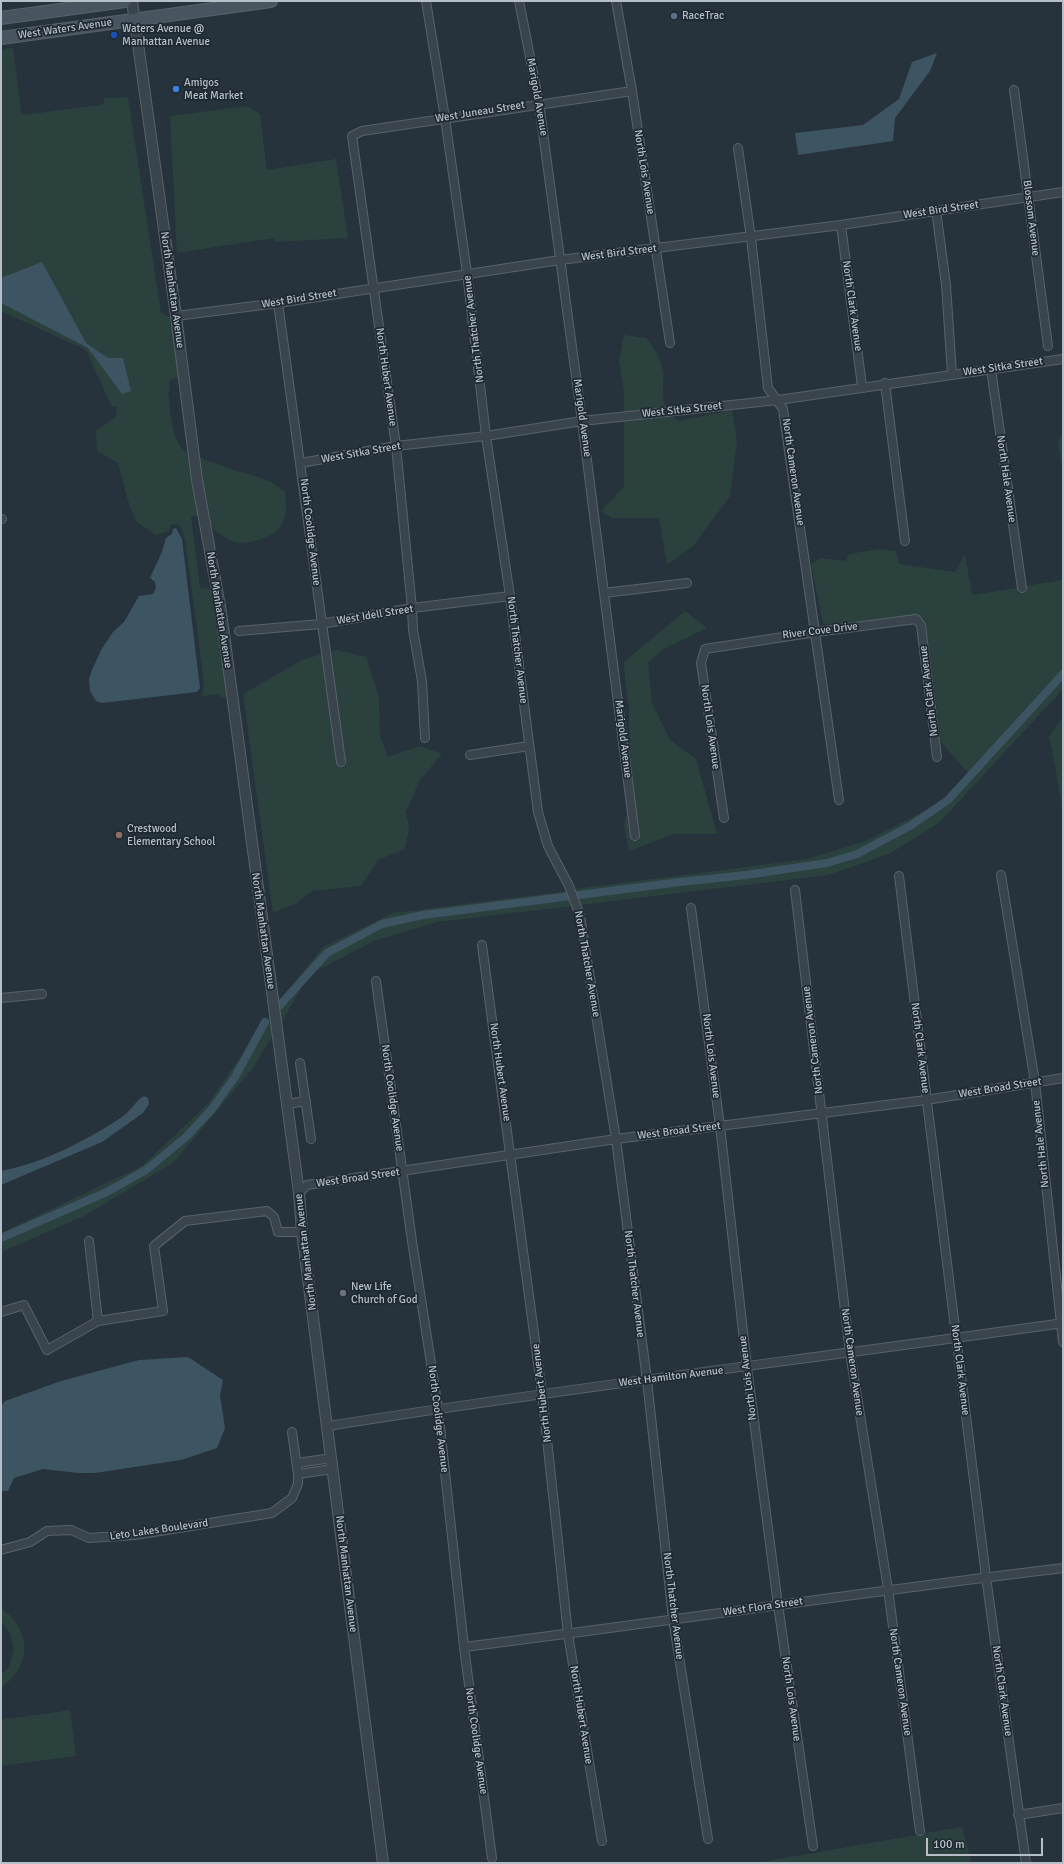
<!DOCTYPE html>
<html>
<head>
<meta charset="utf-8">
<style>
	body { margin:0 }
	#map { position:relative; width:1064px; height:1864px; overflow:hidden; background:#26333c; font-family:Signika,sans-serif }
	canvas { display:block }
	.frame { position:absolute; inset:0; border:2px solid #b6bfc7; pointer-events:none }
	.scale { position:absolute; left:926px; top:1838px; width:117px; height:18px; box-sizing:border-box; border:2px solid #b6bfc7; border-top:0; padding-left:5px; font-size:12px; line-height:14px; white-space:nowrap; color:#b6bfc7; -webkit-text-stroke:3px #1f2931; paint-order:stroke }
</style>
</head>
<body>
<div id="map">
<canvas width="1064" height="1864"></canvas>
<div class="frame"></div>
<div class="scale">100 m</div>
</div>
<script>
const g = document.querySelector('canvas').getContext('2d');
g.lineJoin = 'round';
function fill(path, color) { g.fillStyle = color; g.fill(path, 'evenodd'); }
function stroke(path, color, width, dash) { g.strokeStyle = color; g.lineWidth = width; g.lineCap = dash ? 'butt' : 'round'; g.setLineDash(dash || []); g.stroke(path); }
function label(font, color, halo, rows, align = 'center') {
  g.font = font + ' Signika,sans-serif'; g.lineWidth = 3.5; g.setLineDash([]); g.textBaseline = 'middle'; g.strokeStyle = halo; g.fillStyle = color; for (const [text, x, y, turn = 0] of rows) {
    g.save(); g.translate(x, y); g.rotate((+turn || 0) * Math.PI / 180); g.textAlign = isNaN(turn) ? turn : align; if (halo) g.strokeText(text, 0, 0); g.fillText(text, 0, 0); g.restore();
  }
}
fill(new Path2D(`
	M 13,48 L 21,112 L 23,115 L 101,105 L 104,103 L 104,98 L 128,97 L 161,313 L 172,318 L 180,377 L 169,380 L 170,391 L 168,392 C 171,410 170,446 190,454 L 199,516 L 191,516 L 200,588 L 212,589 L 227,697 L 221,697 L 218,694 L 202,696 L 204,682 L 185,539 L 181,527 L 176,524 L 171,525 L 169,531 L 156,535 L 136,521 L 128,501 L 118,463 L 97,451 L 96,430 L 116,417 L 117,406 L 112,407 L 86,350 L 1,311 L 1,50 Z
	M 247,106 L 260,114 L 267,170 L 336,159 L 348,238 L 275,242 L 274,238 L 177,253 L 170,116 Z
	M 624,335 L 646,338 C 655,349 661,358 663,373 C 665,384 659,398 667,407 L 624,412 L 624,392 L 619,361 Z
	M 732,410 L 737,441 L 730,496 L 694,545 L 667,565 L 659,518 L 612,518 L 601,511 L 624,487 L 624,421 L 673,416 L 678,421 Z
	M 1063,431 L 1063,472 L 1058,443 Z
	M 198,457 C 207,460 216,464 225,467 C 247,475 267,476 285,492 C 286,504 288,518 279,528 C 271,538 248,545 235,542 C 227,540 215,531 209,525 Z
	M 879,549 L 896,551 L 899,564 L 955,572 L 965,554 L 972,595 L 1017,588 L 1018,593 L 1026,592 L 1025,586 L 1063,580 L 1063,689 L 939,823 L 889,854 L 828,875 L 580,905 L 575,889 L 807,859 L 866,841 L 942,802 L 968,773 L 941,742 L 926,626 L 927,624 L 925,620 L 916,615 L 845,623 L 823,624 L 811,564 L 820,558 L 846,561 L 849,554 Z
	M 685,611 L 707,628 L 663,649 L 648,663 L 652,703 L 670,740 L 696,759 L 717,834 L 674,834 L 629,851 C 628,839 620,822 628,814 L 631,841 L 639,840 L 629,755 L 629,707 L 625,680 L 624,662 Z
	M 336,650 L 366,657 L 379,697 L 380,736 L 388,757 L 420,746 L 442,754 L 420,780 L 406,812 L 409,828 L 405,849 L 378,860 L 361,886 L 312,891 L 297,903 L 273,913 L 243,694 L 302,660 L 322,654 L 338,766 L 346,766 L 329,652 Z
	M 1063,717 L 1063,814 L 1055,764 L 1049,737 Z
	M 567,891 L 572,906 L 437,922 L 374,941 L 310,974 L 280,1024 L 277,1004 L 323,947 L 393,913 Z
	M 271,1013 L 273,1035 L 253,1068 L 173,1163 L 84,1216 L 1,1252 L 1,1233 L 142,1166 L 207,1105 Z
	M 1,1608 C 32,1630 32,1666 1,1688 L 1,1675 L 9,1667 L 14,1650 L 10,1633 L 1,1621 Z
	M 70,1710 L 76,1756 L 1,1766 L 1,1720 Z
	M 962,1827 L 972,1863 L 756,1863 L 916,1835 L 917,1836 L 924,1835 L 924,1833 Z`), '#2b413e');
fill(new Path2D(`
	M 937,53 L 930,71 L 895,118 L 893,141 L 798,155 L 795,133 L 863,125 L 899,99 L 912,62 Z
	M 42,262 L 86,343 L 108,358 L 123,358 L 131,391 L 122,394 L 88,348 L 1,303 L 1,278 Z
	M 176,528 L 182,539 L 200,688 L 197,692 L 102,703 L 96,701 L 90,691 L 89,679 L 92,670 L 101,650 L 113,632 L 124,622 L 139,596 L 153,594 L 156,588 L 155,582 L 150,578 L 162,552 L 166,538 L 172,534 L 173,529 Z
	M 144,1096 L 148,1098 L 149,1104 L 143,1113 L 102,1142 L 1,1185 L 1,1171 C 44,1163 85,1141 122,1117 C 131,1111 135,1101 144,1096 Z
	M 188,1357 L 223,1380 L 220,1395 L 225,1428 L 217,1448 L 181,1460 L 95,1473 L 78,1473 L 43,1469 L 14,1478 L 8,1491 L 1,1491 L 1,1406 L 5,1401 L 61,1381 L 139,1360 Z`), '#3d5463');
stroke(new Path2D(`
	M 280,1005 L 327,953 L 382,924 L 423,915 L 680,882 L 746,875 L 827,863 L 857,854 L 910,826 L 948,800 L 1063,674
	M 1,1238 L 107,1192 L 146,1170 L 186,1137 L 212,1109 L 235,1077 L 265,1022`), '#3d5463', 8);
const minor = new Path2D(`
	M 426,1 L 445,118 L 467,273 L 486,436 L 510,596 L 538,812 L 548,846 L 569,886 L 580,916 L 616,1139 L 647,1380 L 673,1619 L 708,1839
	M 519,1 L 539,103 L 582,421 L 635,836
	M 616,1 L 632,91 L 670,343
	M 1014,90 L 1048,346
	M 738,148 L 751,238 L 768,388 L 783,409 L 839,800
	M 936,210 L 946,285 L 952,374
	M 841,225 L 862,386
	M 278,303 L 341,762
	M 176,316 L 278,303 L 560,260 L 841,225 L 1063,192
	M 991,369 L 1022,588
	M 885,383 L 905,541
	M 301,463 L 396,446 L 486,436 L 582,421 L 778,400 L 1063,359
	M 1,519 L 2,519
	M 604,593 L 687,583
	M 239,631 L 321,624 L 412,608 L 510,596
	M 425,738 L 422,681 L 413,630 L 412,608 L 396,446 L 352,136 L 362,131 L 632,91
	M 470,755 L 529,746
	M 724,818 L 701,663 L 705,649 L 816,632 L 916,619 L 921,625 L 937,757
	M 1001,875 L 1035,1082 L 1063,1342
	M 899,876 L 986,1577 L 1026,1863
	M 795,890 L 850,1353 L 888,1589 L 920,1831
	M 691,908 L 720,1126 L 747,1367 L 778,1605 L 813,1846
	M 482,945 L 542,1393 L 568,1634 L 602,1841
	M 376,981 L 412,1241 L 438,1408 L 464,1647 L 492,1858
	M 1,998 L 42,994
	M 300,1063 L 311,1139
	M 287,1104 L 306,1101
	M 299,1193 L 307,1185 L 616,1139 L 926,1100 L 1063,1078
	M 89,1241 L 98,1321
	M 1,1312 L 24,1305 L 47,1350 L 98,1321 L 163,1311 L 154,1246 L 185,1221 L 267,1211 L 274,1217 L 278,1232 L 302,1232
	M 328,1426 C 572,1387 818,1358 1063,1323
	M 297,1463 L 332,1458
	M 298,1474 L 333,1469
	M 1,1550 L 30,1542 L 47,1531 L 71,1530 L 89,1538 L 135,1535 L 272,1513 L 292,1498 L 298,1484 L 298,1474 L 292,1432
	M 464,1647 C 664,1622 863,1592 1063,1568
	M 1018,1815 L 1063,1808`);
const tertiary = new Path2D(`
	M 132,1 L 176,316 L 197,480 L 221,612 L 299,1193 L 302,1232 L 383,1863`);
const secondary = new Path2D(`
	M 1,18 L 125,1
	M 1,38 L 271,1`);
stroke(minor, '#58626a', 10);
stroke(tertiary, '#58626a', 12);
stroke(secondary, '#58626a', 14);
stroke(minor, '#3a444c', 8);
stroke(tertiary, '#3a444c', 10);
stroke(secondary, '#48545f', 12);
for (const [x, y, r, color] of [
	[674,16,4,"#5c6f8a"],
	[114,35,4,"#1a4fb4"],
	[176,89,4,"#3f7fe0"],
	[119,835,4,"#8d6e63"],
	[343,1293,4,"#6b7280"]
]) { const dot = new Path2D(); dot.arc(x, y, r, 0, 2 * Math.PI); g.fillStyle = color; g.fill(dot); stroke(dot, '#1f2931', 1.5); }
label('11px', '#b6bfc7', '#1f2931', [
	["RaceTrac",682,16],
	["Waters Avenue @",122,29],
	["Manhattan Avenue",122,42],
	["Amigos",184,83],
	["Meat Market",184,96],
	["Crestwood",127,829],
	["Elementary School",127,842],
	["New Life",351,1287],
	["Church of God",351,1300]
], 'left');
label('11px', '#b6bfc7', '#1f2931', [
	["West Waters Avenue",65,29,-8],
	["Marigold Avenue",537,97,80],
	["West Juneau Street",480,112,-9],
	["North Lois Avenue",644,172,81],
	["West Bird Street",941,210,-8],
	["Blossom Avenue",1031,218,83],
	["West Bird Street",619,253,-7],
	["North Manhattan Avenue",172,290,82],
	["West Bird Street",299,299,-9],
	["North Clark Avenue",852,306,82],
	["North Thatcher Avenue",474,329,-97],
	["West Sitka Street",1003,367,-8],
	["North Hubert Avenue",386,377,82],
	["West Sitka Street",682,410,-6],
	["Marigold Avenue",582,418,82],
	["West Sitka Street",361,453,-10],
	["North Cameron Avenue",793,472,82],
	["North Hale Avenue",1006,479,82],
	["North Coolidge Avenue",310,532,83],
	["North Manhattan Avenue",219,610,81],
	["West Idell Street",375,615,-9],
	["River Cove Drive",820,631,-7],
	["North Thatcher Avenue",517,650,83],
	["North Clark Avenue",929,691,-97],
	["North Lois Avenue",710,727,82],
	["Marigold Avenue",623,739,83],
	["North Manhattan Avenue",263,931,82],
	["North Thatcher Avenue",587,964,80],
	["North Cameron Avenue",813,1040,-97],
	["North Clark Avenue",920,1048,83],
	["North Lois Avenue",711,1056,83],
	["North Hubert Avenue",500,1072,82],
	["West Broad Street",1000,1088,-9],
	["North Coolidge Avenue",392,1098,82],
	["West Broad Street",679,1131,-7],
	["North Hale Avenue",1041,1144,-96],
	["West Broad Street",358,1178,-8],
	["North Manhattan Avenue",306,1252,-97],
	["North Thatcher Avenue",634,1284,83],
	["North Cameron Avenue",852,1362,82],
	["North Clark Avenue",960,1370,83],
	["West Hamilton Avenue",671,1377,-7],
	["North Lois Avenue",748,1378,-97],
	["North Hubert Avenue",542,1393,-97],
	["North Coolidge Avenue",438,1419,83],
	["Leto Lakes Boulevard",159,1530,-8],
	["North Manhattan Avenue",346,1574,83],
	["North Thatcher Avenue",673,1606,83],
	["West Flora Street",763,1607,-8],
	["North Cameron Avenue",900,1682,82],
	["North Clark Avenue",1002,1691,82],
	["North Lois Avenue",791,1699,82],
	["North Hubert Avenue",581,1715,81],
	["North Coolidge Avenue",476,1741,82]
]);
</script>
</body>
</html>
